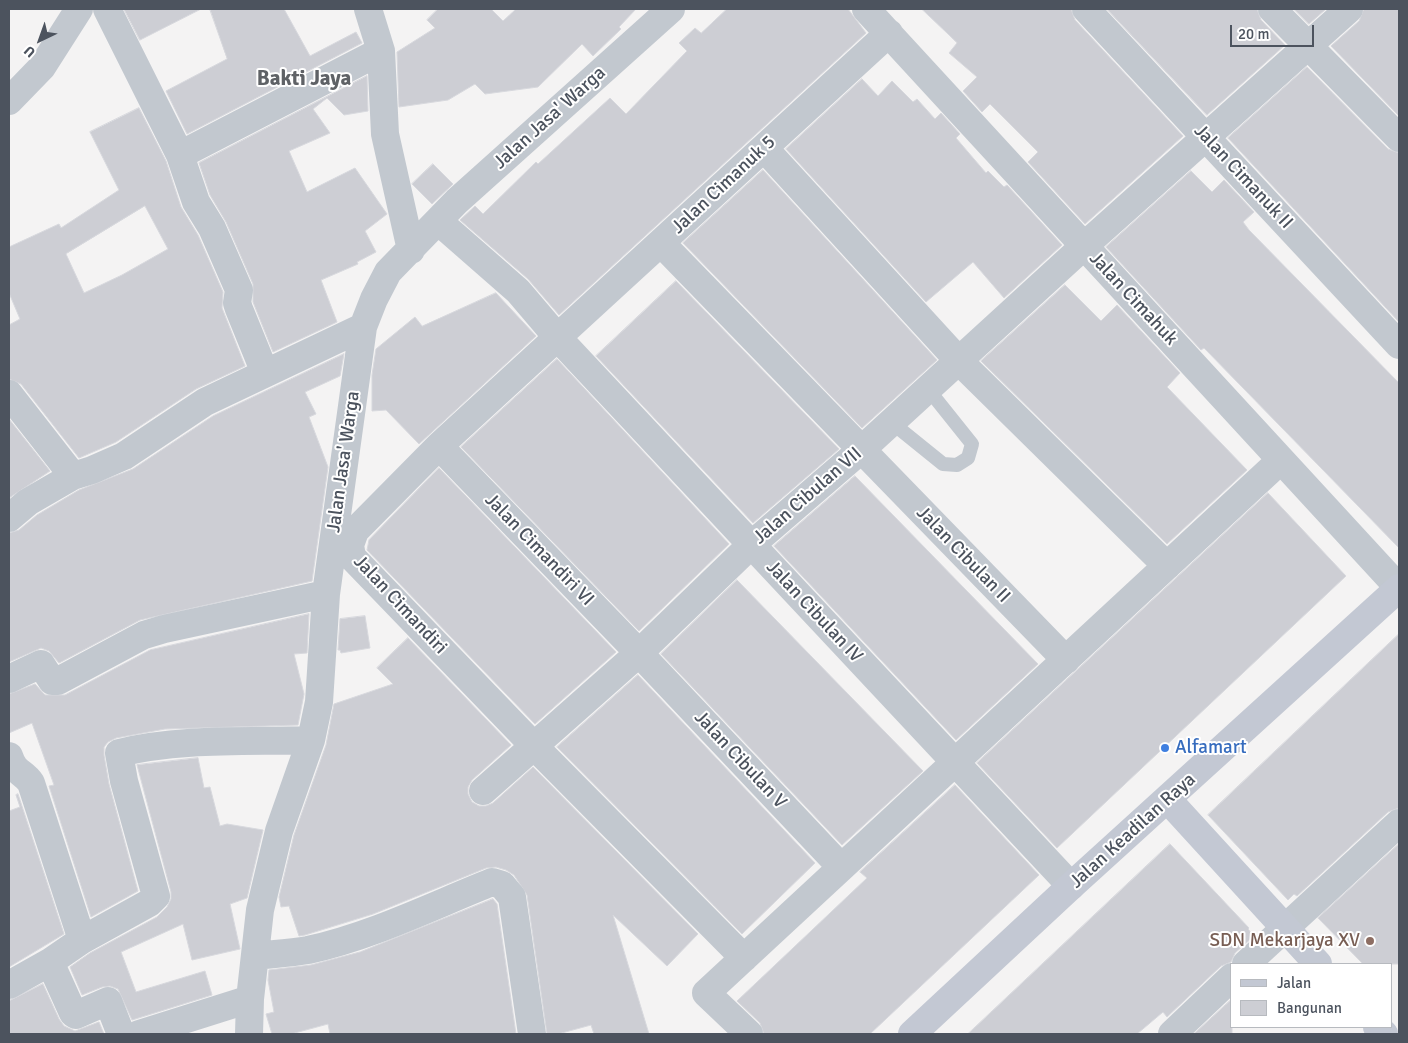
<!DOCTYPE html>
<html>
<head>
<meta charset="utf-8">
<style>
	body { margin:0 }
	#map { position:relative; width:1408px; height:1043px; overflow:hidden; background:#f4f3f3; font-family:Signika,sans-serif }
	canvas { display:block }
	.frame { position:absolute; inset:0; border:10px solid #4c535e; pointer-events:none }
	.legend { position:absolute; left:1230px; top:963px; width:162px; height:65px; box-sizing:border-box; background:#fff; border:1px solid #b7babf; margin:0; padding:6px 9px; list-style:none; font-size:15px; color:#4c535e }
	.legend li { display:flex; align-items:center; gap:10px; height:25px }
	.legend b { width:25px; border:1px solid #b7babf }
	.north { position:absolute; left:15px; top:15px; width:50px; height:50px; -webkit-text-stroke:4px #fff; paint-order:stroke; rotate:222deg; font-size:14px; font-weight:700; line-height:20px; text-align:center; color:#4c535e }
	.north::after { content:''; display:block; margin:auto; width:18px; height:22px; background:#4c535e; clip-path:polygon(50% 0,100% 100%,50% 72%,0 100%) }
	.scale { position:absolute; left:1230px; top:25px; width:84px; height:22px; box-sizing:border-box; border:2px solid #4c535e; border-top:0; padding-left:6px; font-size:15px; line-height:18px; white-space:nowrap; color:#4c535e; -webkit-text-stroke:4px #fff; paint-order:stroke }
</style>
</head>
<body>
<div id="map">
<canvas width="1408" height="1043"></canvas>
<div class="frame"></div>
<ul class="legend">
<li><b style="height:6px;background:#c3c8d3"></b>Jalan</li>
<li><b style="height:14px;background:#cdced4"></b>Bangunan</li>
</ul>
<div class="north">U</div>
<div class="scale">20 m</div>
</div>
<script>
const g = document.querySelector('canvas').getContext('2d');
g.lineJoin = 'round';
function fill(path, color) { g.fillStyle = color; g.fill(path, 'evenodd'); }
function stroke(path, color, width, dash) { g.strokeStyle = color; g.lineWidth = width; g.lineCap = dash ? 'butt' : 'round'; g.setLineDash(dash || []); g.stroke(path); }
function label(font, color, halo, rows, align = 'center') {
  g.font = font + ' Signika,sans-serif'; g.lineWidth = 4; g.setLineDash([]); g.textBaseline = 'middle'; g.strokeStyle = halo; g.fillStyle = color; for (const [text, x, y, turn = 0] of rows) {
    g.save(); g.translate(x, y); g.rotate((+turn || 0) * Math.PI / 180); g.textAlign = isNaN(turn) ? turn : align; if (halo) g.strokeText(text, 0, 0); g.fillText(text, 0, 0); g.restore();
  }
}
const building = new Path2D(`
	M 124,9 L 201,9 L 140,40 Z
	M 210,9 L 284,9 L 310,56 L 356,32 L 362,43 L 187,134 L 166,91 L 227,59 Z
	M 438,9 L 491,9 L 503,21 L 516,9 L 636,9 L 619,27 L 621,29 L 593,56 L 582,44 L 538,87 L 485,94 L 475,84 L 448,100 L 399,107 L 397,52 L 435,28 L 427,20 Z
	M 727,9 L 848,9 L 866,33 L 559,315 L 528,279 L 460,220 L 475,206 L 483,214 L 536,162 L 538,164 L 610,98 L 626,114 L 687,51 L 679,43 L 695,28 L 701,33 Z
	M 922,9 L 1071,9 L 1075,20 L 1183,136 L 1085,224 L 1028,162 L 1038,152 L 990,104 L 982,112 L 963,91 L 977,77 L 949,53 L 957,43 Z
	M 1107,9 L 1257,9 L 1261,20 L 1285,45 L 1207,115 Z
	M 1294,9 L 1326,9 L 1309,24 Z
	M 1364,9 L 1399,9 L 1399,116 L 1331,46 L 1359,21 Z
	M 1307,67 L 1388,149 L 1399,153 L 1399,322 L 1228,138 Z
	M 367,76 L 368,111 L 344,115 L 327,98 L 313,109 L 330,133 L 289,151 L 307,192 L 355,168 L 387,214 L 365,231 L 376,252 L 357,262 L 358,264 L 321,280 L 337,322 L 273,352 L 253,302 L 253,284 L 226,222 L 210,195 L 199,163 Z
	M 862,79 L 878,96 L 892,81 L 913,102 L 917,99 L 935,119 L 941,113 L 960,134 L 956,138 L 986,173 L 988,171 L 1004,187 L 1007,185 L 1062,245 L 1004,298 L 973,262 L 926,302 L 786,149 Z
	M 139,108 L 166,161 L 181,207 L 198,235 L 223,292 L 222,308 L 245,366 L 196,389 L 116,442 L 79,458 L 21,384 L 9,379 L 9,325 L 20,319 L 9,293 L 9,247 L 59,224 L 61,228 L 119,190 L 90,132 ZM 145,206 L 168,249 L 122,275 L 84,293 L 66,254 Z
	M 433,164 L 453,184 L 432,204 L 412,184 Z
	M 763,170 L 937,360 L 862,428 L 683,243 Z
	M 1191,171 L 1212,192 L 1224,180 L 1254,212 L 1243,222 L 1249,230 L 1399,383 L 1399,548 L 1204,348 L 1201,350 L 1106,247 Z
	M 676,281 L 839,449 L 753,523 L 596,356 Z
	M 1065,285 L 1101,321 L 1117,305 L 1180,373 L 1167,387 L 1247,470 L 1167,544 L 981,361 Z
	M 496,293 L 536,336 L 419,444 L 386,410 L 372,411 L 372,375 L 376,349 L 415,317 L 422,326 Z
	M 344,354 L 340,376 L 305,392 L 316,414 L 309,417 L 328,467 L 312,581 L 140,620 L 59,663 L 49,651 L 41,648 L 9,662 L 9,533 L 19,530 L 37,515 L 79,490 L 133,469 L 213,416 Z
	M 557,359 L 729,544 L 639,631 L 461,447 Z
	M 9,419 L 50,471 L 9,498 Z
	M 439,468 L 616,652 L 535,724 L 367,550 L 369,540 Z
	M 855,476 L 1038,664 L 956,740 L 774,546 Z
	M 1268,493 L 1346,576 L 1057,848 L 977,763 Z
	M 737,580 L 923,771 L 842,845 L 661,654 Z
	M 309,614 L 307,653 L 294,654 L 304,694 L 298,725 L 165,729 L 116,738 L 108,742 L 104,747 L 104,755 L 109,784 L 138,891 L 91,917 L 49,786 L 54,785 L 32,723 L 9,733 L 9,694 L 35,684 L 45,695 L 65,695 L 150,650 Z
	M 365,616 L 370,648 L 341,653 L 340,650 L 338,650 L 340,619 Z
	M 1399,634 L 1399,808 L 1388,812 L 1297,896 L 1294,894 L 1288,900 L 1208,815 Z
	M 408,638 L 511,745 L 472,780 L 468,787 L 468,794 L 472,802 L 479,806 L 486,806 L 493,803 L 533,767 L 698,934 L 667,966 L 613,915 L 649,1034 L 594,1034 L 591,1025 L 558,1034 L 547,1034 L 527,895 L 514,875 L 506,870 L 496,867 L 486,868 L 373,914 L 305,935 L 299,936 L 289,906 L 281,907 L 279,897 L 294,835 L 326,745 L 334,704 L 393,684 L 377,668 Z
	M 638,675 L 815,863 L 742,934 L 557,747 Z
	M 198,758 L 204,788 L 210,787 L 220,826 L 227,824 L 263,830 L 247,898 L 230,904 L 240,949 L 192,960 L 183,924 L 121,952 L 136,992 L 205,971 L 212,995 L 132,1020 L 118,989 L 110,986 L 102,987 L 82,995 L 70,967 L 90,953 L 157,917 L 167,907 L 171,899 L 171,892 L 137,765 Z
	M 955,785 L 1039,875 L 870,1034 L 764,1034 L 760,1023 L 737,1001 L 867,878 L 860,872 Z
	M 18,794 L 64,934 L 9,967 L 9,811 L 20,807 L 16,795 Z
	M 1170,844 L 1249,928 L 1248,929 L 1254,936 L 1235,953 L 1231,962 L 1221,966 L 1167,1017 L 1163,1012 L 1137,1034 L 968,1034 Z
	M 1399,844 L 1399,964 L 1363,964 L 1318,918 Z
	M 493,899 L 497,904 L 516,1034 L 330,1034 L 328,1024 L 291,1034 L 272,1034 L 266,1014 L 274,1012 L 268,980 L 269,970 L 311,965 L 360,952 Z
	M 43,984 L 59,1019 L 64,1026 L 75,1031 L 99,1022 L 104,1034 L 9,1034 L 9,1001 Z
	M 1232,999 L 1232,1034 L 1194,1034 Z`);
fill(building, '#cdced4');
stroke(building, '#d7d8dd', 1);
stroke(new Path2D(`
	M 891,422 L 943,464 L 957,465 L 968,458 L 972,444 L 928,389`), '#c2c8cf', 14);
stroke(new Path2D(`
	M 107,9 L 180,155 L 196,202 L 212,228 L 239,290 L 237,303 L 239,309 L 265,373
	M 368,9 L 381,51 L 385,134 L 411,250
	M 866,9 L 1399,588
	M 1086,9 L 1399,345
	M 1272,9 L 1399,138
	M 9,101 L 42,67 L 79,9
	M 764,148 L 959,361 L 1167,566
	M 180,155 L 381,51
	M 438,221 L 518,291 L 558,338 L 1071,886
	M 661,243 L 1066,660
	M 9,394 L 73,476 L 92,470 L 124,456 L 205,402 L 363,327
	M 439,446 L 639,653 L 841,867
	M 9,518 L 28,502 L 73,476
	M 9,679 L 41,664 L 52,681 L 58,681 L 144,635 L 164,629 L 326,594
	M 9,756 C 15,774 23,771 31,783 L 82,940
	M 483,791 L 639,653 L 751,545 L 861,450 L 1084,246 L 1349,9
	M 255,956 C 273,954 291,953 308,950 C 372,936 432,906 492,882 L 502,885 L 512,897 L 532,1034
	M 744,958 L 535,747 L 352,557 L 350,545 L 355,531 L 439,446 L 889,33
	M 50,962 L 82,940 L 149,903 L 156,896 L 124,781 L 119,753 C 180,738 248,742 311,740
	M 1246,964 L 1399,823
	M 9,985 L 50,962 L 73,1013 L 76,1015 L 108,1001 L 121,1034
	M 139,1034 L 250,999
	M 249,1034 L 250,999 L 260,910 L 279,831 L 311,740 L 319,702 L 326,594 L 363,327 L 374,299 L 388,272 L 457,201 L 671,9
	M 749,1034 L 706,993 L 1281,460
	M 1172,1034 L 1232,977`), '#c2c8cf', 28);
stroke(new Path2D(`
	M 1168,800 L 1318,964
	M 1377,1027 L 1384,1034
	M 912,1034 L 1071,886 L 1399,588`), '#c3c8d3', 28);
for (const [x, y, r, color] of [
	[1165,748,5,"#3f7fe0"],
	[1370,941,5,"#8d6e63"]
]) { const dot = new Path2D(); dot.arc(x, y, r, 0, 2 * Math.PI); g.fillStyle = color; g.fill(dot); stroke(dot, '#fff', 2); }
label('19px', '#4c535e', '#fff', [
	["Jalan Jasa' Warga",550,118,-42],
	["Jalan Cimanuk II",1243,177,47],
	["Jalan Cimanuk 5",724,185,-43],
	["Jalan Cimahuk",1133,299,47],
	["Jalan Jasa' Warga",344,462,-82],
	["Jalan Cibulan VII",808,496,-41],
	["Jalan Cimandiri VI",539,550,46],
	["Jalan Cibulan II",963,555,46],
	["Jalan Cimandiri",400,605,47],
	["Jalan Cibulan IV",814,612,47],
	["Jalan Cibulan V",740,760,47],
	["Jalan Keadilan Raya",1133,831,-42]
]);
label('19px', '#366cbe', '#fff', [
	["Alfamart",1175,748]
], 'left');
label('19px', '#785e54', '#fff', [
	["SDN Mekarjaya XV",1360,941]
], 'right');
label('bold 21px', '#5f6266', '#fff', [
	["Bakti Jaya",304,79]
]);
</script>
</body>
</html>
